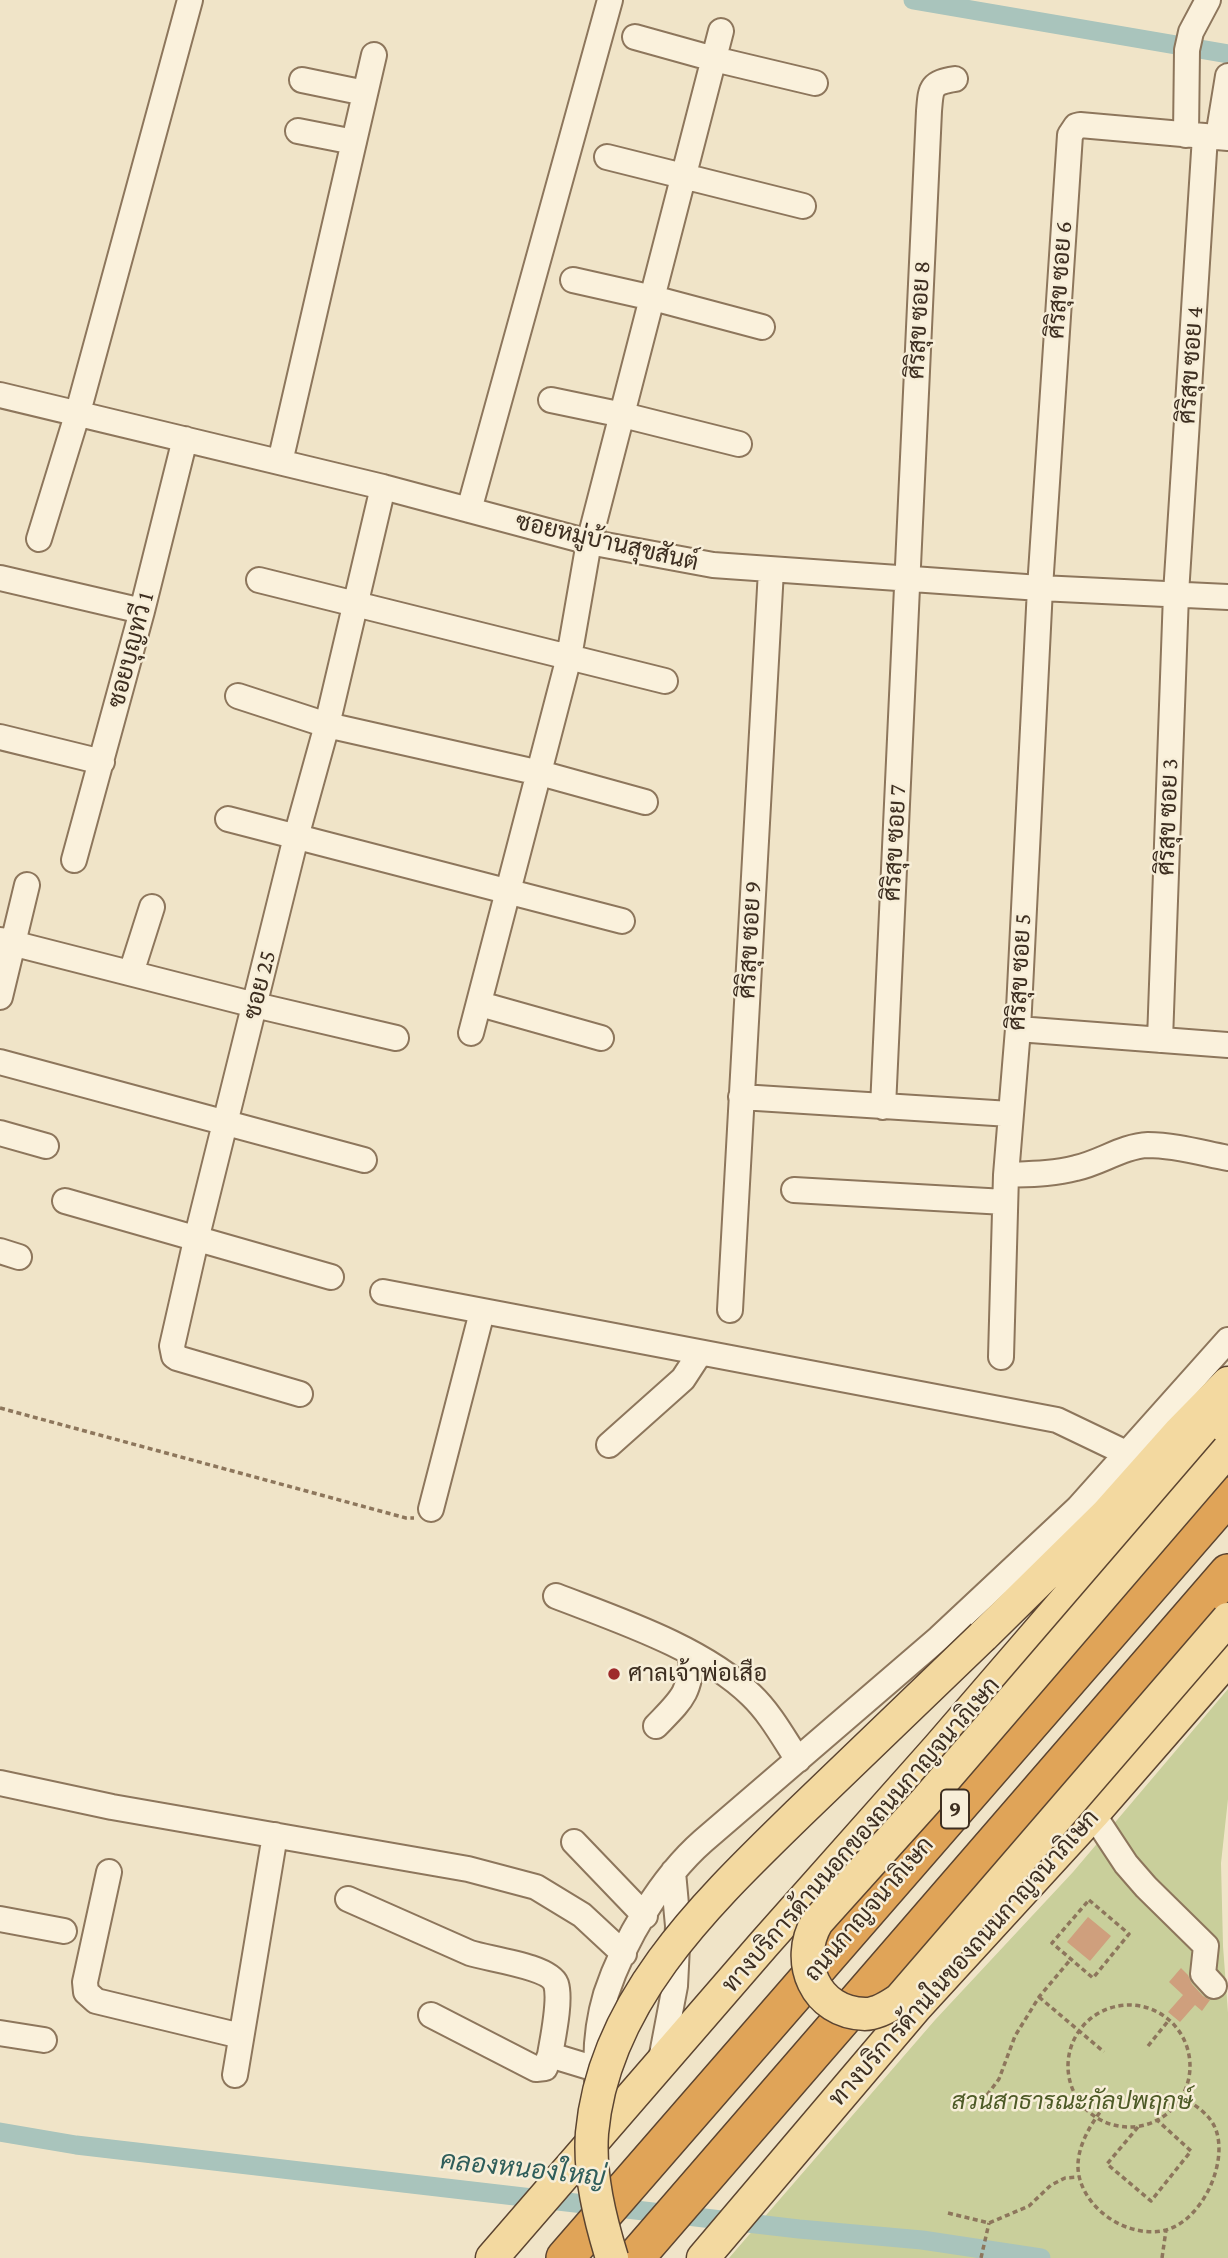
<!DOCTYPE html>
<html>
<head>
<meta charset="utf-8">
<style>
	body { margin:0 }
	canvas { display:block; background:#f0e4c8 }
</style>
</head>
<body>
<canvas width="1228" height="2258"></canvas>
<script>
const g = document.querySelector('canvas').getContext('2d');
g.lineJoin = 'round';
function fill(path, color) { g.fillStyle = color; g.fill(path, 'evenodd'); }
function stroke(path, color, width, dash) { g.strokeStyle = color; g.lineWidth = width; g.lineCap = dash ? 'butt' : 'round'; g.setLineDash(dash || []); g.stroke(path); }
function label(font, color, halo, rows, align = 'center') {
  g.font = font + ' "Crimson Pro",Sarabun,serif'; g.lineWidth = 5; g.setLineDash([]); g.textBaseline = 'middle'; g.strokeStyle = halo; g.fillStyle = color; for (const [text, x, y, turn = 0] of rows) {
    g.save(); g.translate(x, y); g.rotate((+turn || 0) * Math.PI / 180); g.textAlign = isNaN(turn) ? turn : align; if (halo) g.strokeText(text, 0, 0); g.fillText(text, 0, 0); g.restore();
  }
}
fill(new Path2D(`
	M 1228,1689 L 1228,1799 L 1221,1863 L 1223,1946 L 1228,2013 L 1228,2258 L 729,2258 L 935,2020 L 1073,1872 Z`), '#c9cf9b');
stroke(new Path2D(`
	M 913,0 L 1228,54
	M 0,2132 L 76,2145 L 799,2229 L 922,2240 L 1041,2258`), '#a9c4bc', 19);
fill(new Path2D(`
	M 1088,1917 L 1111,1936 L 1090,1961 L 1067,1942 Z
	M 1181,1968 L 1188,1975 L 1192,1984 L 1203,1996 L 1210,2000 L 1202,2011 L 1195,2005 L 1180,2022 L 1168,2012 L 1183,1995 L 1169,1982 Z`), '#cf9f7d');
const minor = new Path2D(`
	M 635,37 L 714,59 L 815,83
	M 302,80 L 365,93
	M 298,131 L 354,142
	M 1186,135 L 1187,50 L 1191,32 L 1208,0
	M 1218,137 L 1228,76
	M 607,157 L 803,206
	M 573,280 L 653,298 L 762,327
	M 0,395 L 383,487 L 589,542 L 713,565 L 1040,588 L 1228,597
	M 551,400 L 623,415 L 739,444
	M 280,462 L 374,55
	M 469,510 L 610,0
	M 39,539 L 78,412 L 190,0
	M 0,578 L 142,611
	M 259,580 L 665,681
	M 238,696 L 327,725 L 540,773 L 645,802
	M 0,737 L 102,762
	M 228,819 L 622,921
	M 74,860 L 142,611 L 185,439
	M 0,940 L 255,1005 L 396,1038
	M 131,973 L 152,907
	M 0,997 L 27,885
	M 480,1004 L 601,1038
	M 1018,1029 L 1228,1045
	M 471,1033 L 569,657 L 589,542 L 721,31
	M 1160,1040 L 1176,594 L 1205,136
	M 0,1062 L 364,1160
	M 741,1097 L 1010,1114
	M 883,1107 L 929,111 C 931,88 930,83 955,79
	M 0,1133 L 46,1146
	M 1006,1175 C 1030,1174 1053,1174 1076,1168 C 1100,1163 1123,1146 1148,1145 C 1175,1145 1202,1153 1228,1158
	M 794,1190 L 1005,1202
	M 65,1201 L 331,1277
	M 0,1251 L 19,1257
	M 383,1292 L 1057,1420 L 1128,1454
	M 730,1310 L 771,570
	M 1001,1357 L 1006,1175 L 1018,1029 L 1040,588 L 1070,135 L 1076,126 L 1080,125 L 1228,138
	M 300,1394 L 177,1358 L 174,1356 L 172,1346 L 197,1236 L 296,837 L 327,725 L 383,487
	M 609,1445 L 683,1379 L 700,1353
	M 431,1509 L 482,1312
	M 556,1596 C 618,1620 703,1648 751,1695 C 770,1713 783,1737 798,1760
	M 656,1726 C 682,1699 690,1694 692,1655
	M 0,1783 L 112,1807 L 468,1869 L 536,1887 L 582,1915 L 624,1954
	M 1093,1814 L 1126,1864 L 1146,1887 L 1206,1946 L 1203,1974 L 1214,1986
	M 574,1842 L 645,1916
	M 109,1872 L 85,1982 L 86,1992 L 96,2001 L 241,2036
	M 348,1899 L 470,1953 C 488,1959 549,1966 556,1984 C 561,2000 553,2037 550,2055 L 596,2069
	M 0,1919 L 64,1931
	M 431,2015 L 536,2069 L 545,2068 L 550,2055
	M 0,2033 L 44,2040
	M 660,2065 L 675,1986 L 678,1926 L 673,1872
	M 235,2075 L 275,1835
	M 597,2080 C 595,2052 598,2021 606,1994 C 624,1940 661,1878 703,1841 L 939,1638 L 1078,1508 L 1228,1340`);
const major = new Path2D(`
	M 983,1636 L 1107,1514 L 1180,1432 L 1228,1383
	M 492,2258 L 764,1944 L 939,1747 L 1228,1412
	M 703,2258 L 916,2007 L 1093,1814 L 1228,1659`);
const highway = new Path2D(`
	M 565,2258 L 1228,1496
	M 635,2258 L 1228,1573`);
stroke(minor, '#8d765c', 28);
stroke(major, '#5b4430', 35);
stroke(highway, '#5b4430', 40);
stroke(new Path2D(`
	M 0,1408 L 406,1518 L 414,1518
	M 1089,1900 L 1129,1934 L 1093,1978 L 1052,1943 Z
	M 1039,1997 L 1104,2052
	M1068 2066a61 61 0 1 1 122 0a61 61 0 1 1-122 0Z
	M 1148,2046 L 1169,2020
	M 1156,2093 L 1175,2107
	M 1110,2099 C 1094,2119 1073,2148 1079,2176 C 1087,2212 1130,2239 1166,2230 C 1202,2220 1228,2164 1216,2130 C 1210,2114 1195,2105 1182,2097
	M 982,2102 L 999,2079 L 1015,2036 L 1039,1997 L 1071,1959
	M 1138,2127 L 1107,2164 L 1151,2201 L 1191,2151 L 1157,2120
	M 948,2213 L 989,2223 L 1029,2206 L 1051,2185 L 1065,2178 L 1079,2177
	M 981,2258 L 989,2223
	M 1162,2258 L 1166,2230`), '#8d765c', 3.5, [5, 3.5]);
stroke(minor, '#faf1dc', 24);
stroke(major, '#f3d9a0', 32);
stroke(highway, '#e0a458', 37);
const majorBridge = new Path2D(`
	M 1228,1450 L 925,1802 L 817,1922 C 794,1961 815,2013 865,2014 C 877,2014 890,2006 900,1999 L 1228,1619
	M 612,2258 C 600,2219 589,2175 592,2133 C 604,1999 709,1901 800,1812 C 861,1753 922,1695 983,1636`);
stroke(majorBridge, '#5b4430', 35, []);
stroke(majorBridge, '#f3d9a0', 32);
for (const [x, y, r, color] of [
	[614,1674,7,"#9e2a2b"]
]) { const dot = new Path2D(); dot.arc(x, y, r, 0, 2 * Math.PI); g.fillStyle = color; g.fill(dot); stroke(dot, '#f7eed8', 2.5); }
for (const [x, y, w] of [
	[955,1809,28]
]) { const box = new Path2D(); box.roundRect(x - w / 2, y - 19.5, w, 39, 5); g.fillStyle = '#f7eed8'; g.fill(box); stroke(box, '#3d2e20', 2); }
label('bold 23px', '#3d2e20', null, [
	["9",955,1809]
]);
label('24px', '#3d2e20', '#f7eed8', [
	["ศิริสุข ซอย 6",1060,280,-86],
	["ศิริสุข ซอย 8",919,320,-87],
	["ศิริสุข ซอย 4",1191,365,-86],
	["ซอยหมู่บ้านสุขสันต์",607,542,13],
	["ซอยบุญทวี 1",131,650,-75],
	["ศิริสุข ซอย 3",1168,817,-88],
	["ศิริสุข ซอย 7",895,843,-87],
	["ศิริสุข ซอย 9",750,940,-87],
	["ศิริสุข ซอย 5",1020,972,-87],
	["ซอย 25",260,985,-76],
	["ทางบริการด้านนอกของถนนกาญจนาภิเษก",861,1835,-49],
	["ถนนกาญจนาภิเษก",869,1909,-49],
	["ทางบริการด้านในของถนนกาญจนาภิเษก",964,1958,-48]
]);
label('24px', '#3d2e20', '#f7eed8', [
	["ศาลเจ้าพ่อเสือ",628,1674]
], 'left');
label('italic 24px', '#4d5a26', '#f7eed8', [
	["สวนสาธารณะกัลปพฤกษ์",1072,2102]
]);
label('italic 26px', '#2f5d5a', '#f7eed8', [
	["คลองหนองใหญ่",523,2169,6]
]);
</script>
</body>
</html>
